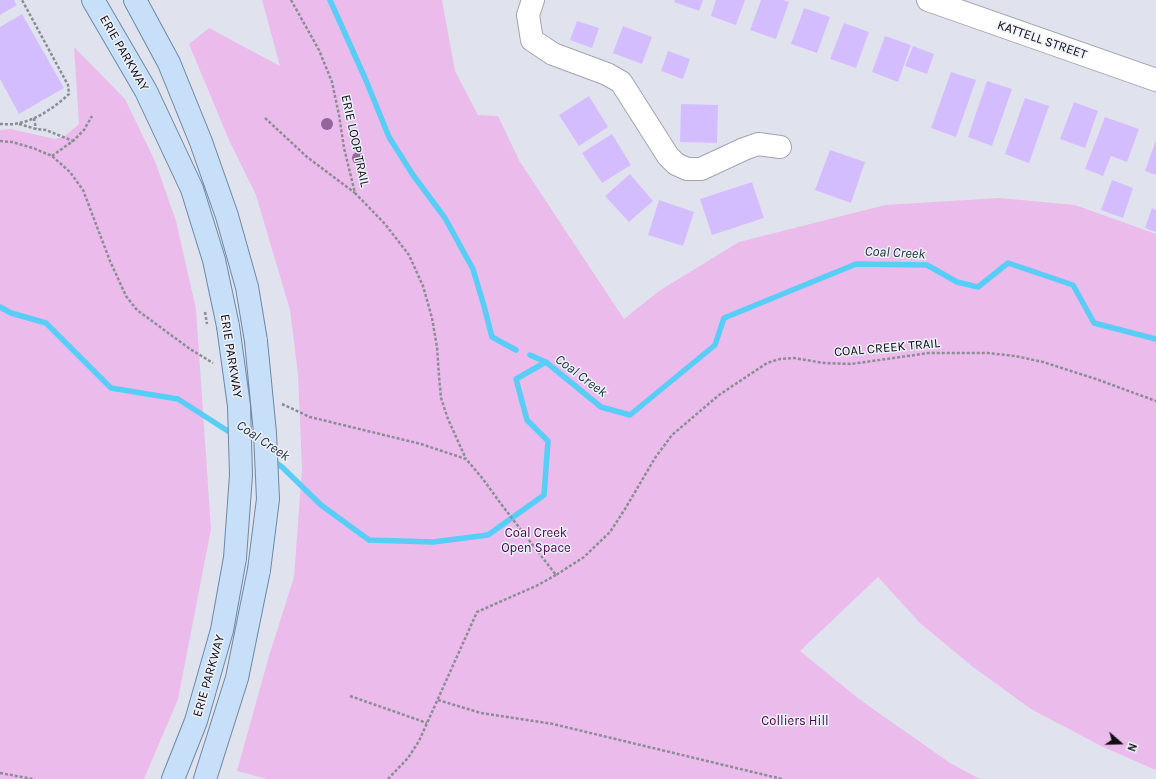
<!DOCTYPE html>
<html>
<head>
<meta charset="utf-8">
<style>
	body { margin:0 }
	#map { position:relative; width:1156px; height:779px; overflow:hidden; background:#e0e3ee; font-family:Karla,sans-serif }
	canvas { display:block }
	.north { position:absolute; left:1100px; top:723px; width:40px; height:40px; -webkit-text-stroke:3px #edf0fb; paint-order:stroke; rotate:110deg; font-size:11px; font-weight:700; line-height:16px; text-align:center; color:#0d0e11 }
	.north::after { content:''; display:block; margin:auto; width:14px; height:18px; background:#0d0e11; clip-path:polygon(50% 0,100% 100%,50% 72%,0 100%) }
</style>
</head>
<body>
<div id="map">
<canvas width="1156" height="779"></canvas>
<div class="north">N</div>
</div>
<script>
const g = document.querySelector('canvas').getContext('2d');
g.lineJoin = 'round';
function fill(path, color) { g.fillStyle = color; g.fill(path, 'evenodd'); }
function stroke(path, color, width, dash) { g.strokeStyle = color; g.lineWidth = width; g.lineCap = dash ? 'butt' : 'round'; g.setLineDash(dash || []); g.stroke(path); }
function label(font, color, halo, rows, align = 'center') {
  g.font = font + ' Karla,sans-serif'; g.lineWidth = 3; g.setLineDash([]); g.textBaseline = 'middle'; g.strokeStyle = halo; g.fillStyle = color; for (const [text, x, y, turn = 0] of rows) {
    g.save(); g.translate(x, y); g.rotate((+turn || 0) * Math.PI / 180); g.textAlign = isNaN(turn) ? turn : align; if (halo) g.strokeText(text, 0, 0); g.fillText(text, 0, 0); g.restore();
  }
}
fill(new Path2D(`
	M 262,0 L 442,0 L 455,71 L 478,115 L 498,116 L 520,162 L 624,319 L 659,291 L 739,242 L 885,205 L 999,198 L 1075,205 L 1156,234 L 1156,770 L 1103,747 L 1031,709 L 973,667 L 920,623 L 878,577 L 800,651 L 859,699 L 950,763 L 980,779 L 267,779 L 237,771 L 269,656 L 294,577 L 302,469 L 298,374 L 290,310 L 256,195 L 229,140 L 189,44 L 209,28 L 280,66 Z
	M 74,47 L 125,99 L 155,161 L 176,221 L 196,309 L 211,529 L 178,699 L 144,779 L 0,779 L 0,130 L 11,129 L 55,139 L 65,136 L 79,124 Z`), '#ebbbeb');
stroke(new Path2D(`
	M 330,0 L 365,78 L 389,137 L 413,175 L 445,218 L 473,269 L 484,306 L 492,337 L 516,350
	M 0,307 L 11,313 L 46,323 L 111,388 L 178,399 L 234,435
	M 530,355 L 546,362
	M 271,459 L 282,467 L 321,505 L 369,540 L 433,542 L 488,535 L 544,495 L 548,441 L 527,420 L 516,379 L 546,362 L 601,407 L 630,415 L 715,345 L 724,318 L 856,264 L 927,265 L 957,282 L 978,287 L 1008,263 L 1073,285 L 1094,323 L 1156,339`), '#58cdf5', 5.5);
fill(new Path2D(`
	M 0,0 L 14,0 L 17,5 L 0,15 Z
	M 675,0 L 703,0 L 699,11 L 674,2 Z
	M 716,0 L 745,0 L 736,25 L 711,16 Z
	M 761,0 L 783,0 L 789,2 L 776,39 L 750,30 Z
	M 804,8 L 830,17 L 817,53 L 791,44 Z
	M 22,14 L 64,88 L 19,114 L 0,79 L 0,27 Z
	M 577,21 L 599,28 L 592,48 L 570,40 Z
	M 844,23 L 869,32 L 856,68 L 830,59 Z
	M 623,26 L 652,37 L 642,64 L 613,53 Z
	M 885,36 L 911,45 L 898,82 L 872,72 Z
	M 913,46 L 934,54 L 927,74 L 905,66 Z
	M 668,51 L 690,59 L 683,79 L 661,71 Z
	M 951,72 L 976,80 L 956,137 L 931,128 Z
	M 987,81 L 1012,89 L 992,146 L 968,137 Z
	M 589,96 L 608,127 L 579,146 L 559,115 Z
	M 1025,98 L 1049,106 L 1029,163 L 1005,154 Z
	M 1074,102 L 1098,111 L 1085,148 L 1060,139 Z
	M 681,104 L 718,105 L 717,143 L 680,142 Z
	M 1105,117 L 1139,129 L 1127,162 L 1111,156 L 1103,176 L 1085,169 Z
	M 612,134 L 631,165 L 602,183 L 582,153 Z
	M 1156,140 L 1156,175 L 1145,171 Z
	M 830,150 L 865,162 L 851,203 L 815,190 Z
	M 630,174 L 653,201 L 629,222 L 605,196 Z
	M 1112,180 L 1133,188 L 1123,218 L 1101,210 Z
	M 752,182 L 764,218 L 712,235 L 700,199 Z
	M 659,200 L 694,212 L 683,246 L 648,235 Z
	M 1152,208 L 1156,210 L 1156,232 L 1145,228 Z`), '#d4bdff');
const minor = new Path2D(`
	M 533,0 L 528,15 L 532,40 L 553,54 L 607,74 L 621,82 L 668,156 L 676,164 L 687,169 L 701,169 L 744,149 L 758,144 L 780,147
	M 928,0 L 1156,80`);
const major = new Path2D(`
	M 93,0 L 146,91 L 192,189 L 214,260 L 228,326
	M 135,0 L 169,63 L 201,142 L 227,216 L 247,287 L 256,341
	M 173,779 L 196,721 L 222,630 L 235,558
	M 205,779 L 237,678 L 259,570`);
stroke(minor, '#a2a4af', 24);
stroke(major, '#6e88a4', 24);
stroke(new Path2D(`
	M 291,0 L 319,50 L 332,82 L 339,115 L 344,148 L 355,193 L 385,224 L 409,255 L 423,286 L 432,318 L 437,347 L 439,376 L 441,398 L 448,419 L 466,459
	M 34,118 L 36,129
	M 265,118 L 307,157 L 355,193
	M 0,124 C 6,124 13,125 19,123 C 37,120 56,106 69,94 L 68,85 L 22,0
	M 19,124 L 36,129 L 46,130 L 73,141
	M 0,141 L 12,142 L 33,148 L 52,156 L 70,172 L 83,190 L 110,261 L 126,296 L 137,310 L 190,349 L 213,363
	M 52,156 L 73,141 L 84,130 L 92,116
	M 282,404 L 310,417 L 421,444 L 466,459 L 483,479 L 501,504 L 556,575 L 584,557 L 610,532 L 625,509 L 655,458 L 672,435 L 719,395 L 767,363 L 780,359 L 794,358 L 824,363 L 851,364 L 929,353 L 988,353 L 1015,356 L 1043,362 L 1096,379 L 1156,401
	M 350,696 L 427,723
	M 438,700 L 481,713 L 553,724 L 782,779
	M 0,773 L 33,779
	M 388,779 L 408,758 L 419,741 L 477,612 L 536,586 L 556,575`), '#8b8d95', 2.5, [3, 2]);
stroke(minor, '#fff', 22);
stroke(major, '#c7dff8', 22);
const majorBridge = new Path2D(`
	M 228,326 L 239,406 L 241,475 L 235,558
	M 256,341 L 265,433 L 268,499 L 259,570`);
stroke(majorBridge, '#6e88a4', 24, []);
stroke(new Path2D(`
	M 205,312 L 207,324`), '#8b8d95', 2.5, [3, 2]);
stroke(majorBridge, '#c7dff8', 22);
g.fillStyle = '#92669a';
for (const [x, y] of [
	[327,124],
	[358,158]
]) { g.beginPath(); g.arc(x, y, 6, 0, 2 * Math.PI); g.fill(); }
label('13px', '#0d0e11', '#edf0fb', [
	["KATTELL STREET",1042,40,19],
	["ERIE PARKWAY",124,53,60],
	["ERIE LOOP TRAIL",355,141,78],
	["COAL CREEK TRAIL",887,348,-5],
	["ERIE PARKWAY",231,356,81],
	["ERIE PARKWAY",209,676,-74]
]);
label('13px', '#530056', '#edf0fb', [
	["Coal Creek",536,533],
	["Open Space",536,548],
	["Colliers Hill",795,721]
]);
label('italic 14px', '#1c3138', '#edf0fb', [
	["Coal Creek",895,253,3],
	["Coal Creek",581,376,37],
	["Coal Creek",263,441,34]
]);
</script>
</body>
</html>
